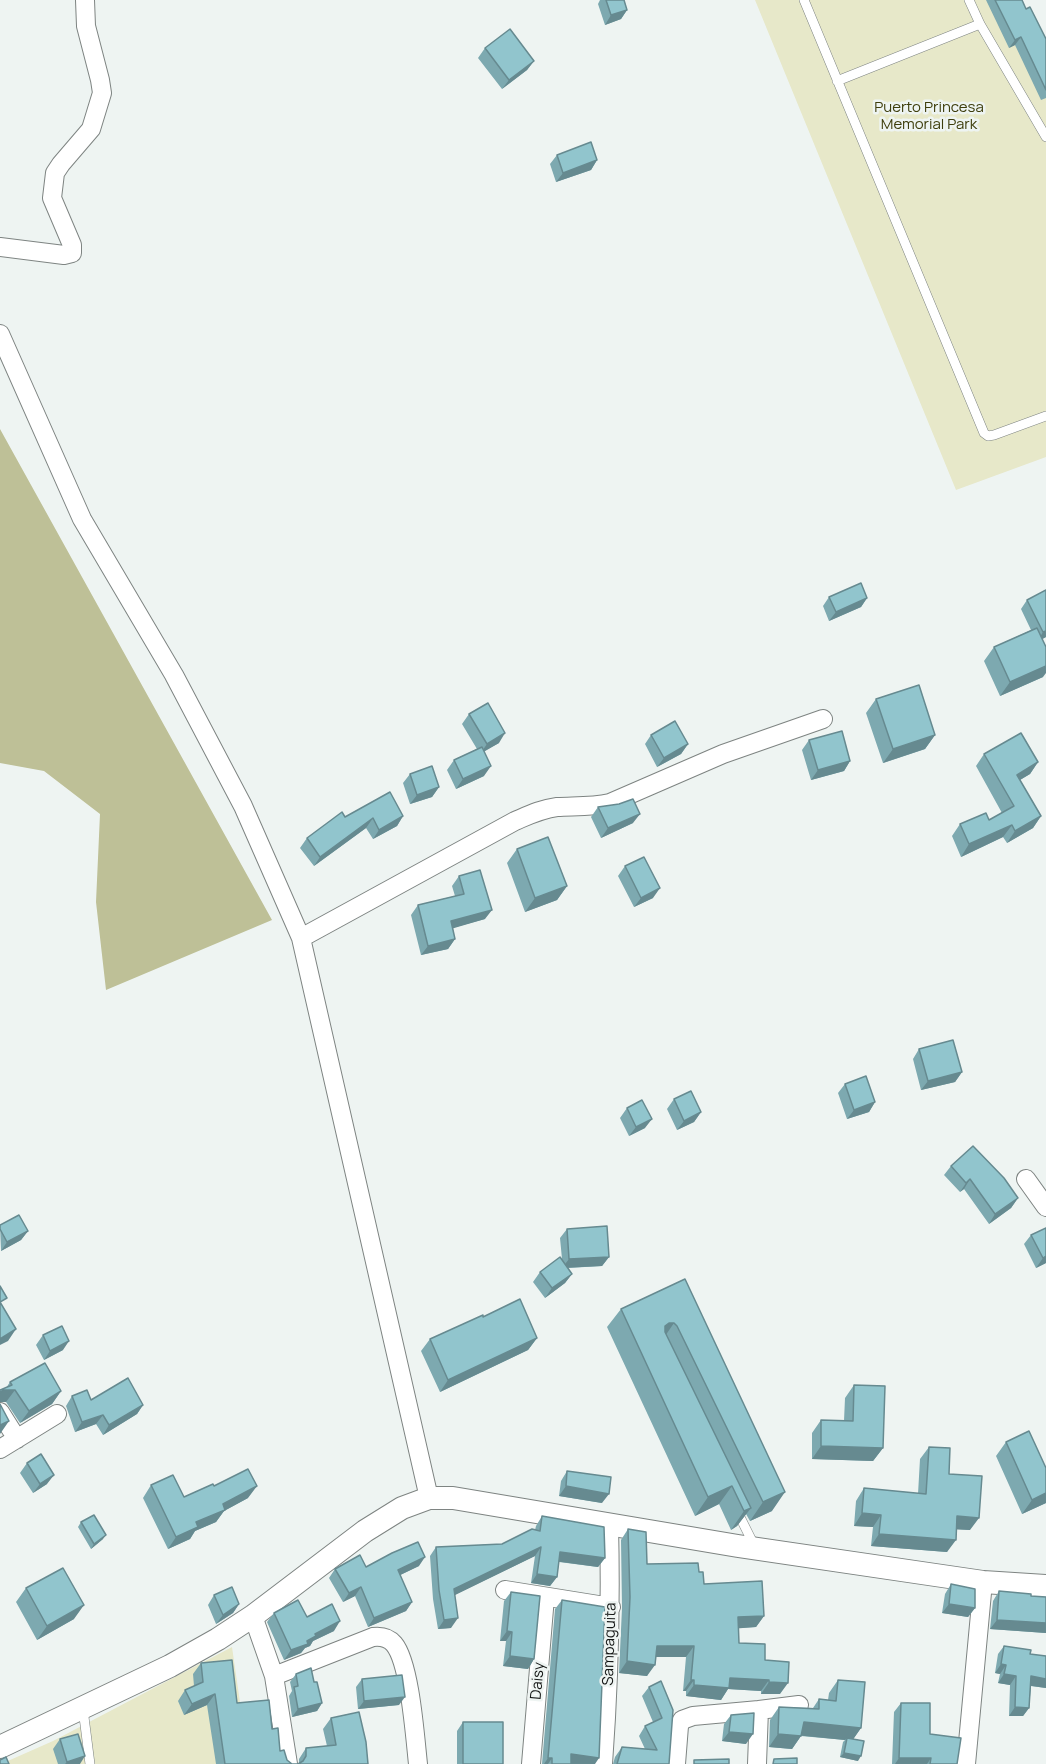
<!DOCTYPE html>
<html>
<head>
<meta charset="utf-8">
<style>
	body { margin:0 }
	canvas { display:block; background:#eef4f2 }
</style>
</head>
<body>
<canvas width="1046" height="1764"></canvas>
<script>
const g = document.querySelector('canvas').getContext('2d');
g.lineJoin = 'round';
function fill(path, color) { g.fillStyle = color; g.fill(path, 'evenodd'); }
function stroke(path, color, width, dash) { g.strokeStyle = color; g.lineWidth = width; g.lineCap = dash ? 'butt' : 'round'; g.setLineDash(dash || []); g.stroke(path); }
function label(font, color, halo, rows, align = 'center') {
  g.font = font + ' Manrope,sans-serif'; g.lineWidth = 5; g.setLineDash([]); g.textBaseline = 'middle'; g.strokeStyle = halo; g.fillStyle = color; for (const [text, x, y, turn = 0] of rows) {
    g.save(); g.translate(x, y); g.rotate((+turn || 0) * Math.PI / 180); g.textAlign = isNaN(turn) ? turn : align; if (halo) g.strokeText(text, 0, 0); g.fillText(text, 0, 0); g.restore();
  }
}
fill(new Path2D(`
	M 755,0 L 1015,0 L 1046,54 L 1046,457 L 956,490 Z
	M 232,1647 L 249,1764 L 1,1764 L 53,1741 Z`), '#e7e8c9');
fill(new Path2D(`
	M 0,429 L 272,920 L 106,990 L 96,902 L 100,814 L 44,771 L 0,763 Z`), '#bec097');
const service = new Path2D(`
	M 804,0 L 984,433 L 988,436 L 994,435 L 1046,416
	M 969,0 L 980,24 L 1046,137
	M 837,81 L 980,24
	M 737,1511 L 755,1547
	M 83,1709 L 90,1764`);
const minor = new Path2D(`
	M 0,247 L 64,255 L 72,253 L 72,245 L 52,198 L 55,173 L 61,164 L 91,129 L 102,93 L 100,80 L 86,26 L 85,0
	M 0,334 L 82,519 L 174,675 L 243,806 L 301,938 L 429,1498
	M 301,938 L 515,821 C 529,815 541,809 557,807 C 575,806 592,807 610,803 L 723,754 L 823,719
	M 1026,1179 L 1046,1207
	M 0,1412 L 17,1439
	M 0,1449 L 57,1414
	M 505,1590 L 611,1607
	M 253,1616 L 274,1676 L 288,1764
	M 274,1676 L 373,1637 C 381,1636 388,1637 394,1644 C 410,1663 415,1737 418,1764
	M 531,1764 L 545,1597
	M 603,1764 C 609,1683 611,1606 609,1525
	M 676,1764 L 679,1726 L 682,1720 L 693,1716 L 759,1710
	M 757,1764 L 759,1710 L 799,1705
	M 966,1764 L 983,1582`);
const tertiary = new Path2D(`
	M 0,1747 L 170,1666 L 218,1639 L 253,1616 L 365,1531 L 402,1508 L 429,1498 L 453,1498 L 738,1546 L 983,1582 L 1046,1586`);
stroke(service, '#7e8482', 10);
stroke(minor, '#7e8482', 20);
stroke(tertiary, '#7e8482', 24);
stroke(service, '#fff', 9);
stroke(minor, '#fff', 18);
stroke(tertiary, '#fff', 22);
fill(new Path2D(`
	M 600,0 L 624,0 L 627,10 L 621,19 L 605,25 L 598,4 Z
	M 986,0 L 1022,0 L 1026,9 L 1046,39 L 1046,98 L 1041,100 L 1015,45 L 1009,48 Z
	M 485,48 L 534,61 L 527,70 L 502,89 L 478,58 Z
	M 557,155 L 597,160 L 591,170 L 556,182 L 550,164 Z
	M 829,597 L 867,598 L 861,607 L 829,621 L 823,606 Z
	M 1027,600 L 1046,637 L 1042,639 L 1043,677 L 1000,696 L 984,661 L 994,647 L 1031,630 L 1021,609 Z
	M 876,699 L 935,735 L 925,749 L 883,763 L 866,713 Z
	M 469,714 L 499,743 L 484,751 L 484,776 L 456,789 L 447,770 L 454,760 L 477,749 L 462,724 Z
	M 651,735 L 688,744 L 681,754 L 657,767 L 645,744 Z
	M 809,740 L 850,761 L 844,771 L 811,780 L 802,750 Z
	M 984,754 L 1038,762 L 1030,774 L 1020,780 L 1041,816 L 1033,828 L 1007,843 L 1003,837 L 961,857 L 952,836 L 960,824 L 989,820 L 1002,813 L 976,766 Z
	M 410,774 L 439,787 L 432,797 L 410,804 L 403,783 Z
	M 598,807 L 633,823 L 601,838 L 591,817 Z
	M 403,816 L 397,826 L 373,839 L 366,828 L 314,866 L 300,848 L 307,838 L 345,817 Z
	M 517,849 L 567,886 L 557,900 L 525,912 L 507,863 Z
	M 625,866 L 653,898 L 634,907 L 618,876 Z
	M 459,876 L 485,919 L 452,928 L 455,939 L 448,949 L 421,955 L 411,915 L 418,905 L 455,896 L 452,886 Z
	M 919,1049 L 962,1072 L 955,1082 L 921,1090 L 913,1059 Z
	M 845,1084 L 875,1102 L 869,1112 L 847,1119 L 838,1093 Z
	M 674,1099 L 701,1112 L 694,1122 L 677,1130 L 667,1109 Z
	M 627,1108 L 645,1128 L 629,1136 L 620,1118 Z
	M 951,1166 L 1018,1198 L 1011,1208 L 989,1224 L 964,1189 L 960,1192 L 944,1175 Z
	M 0,1225 L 28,1231 L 21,1240 L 1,1251 Z
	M 567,1229 L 609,1257 L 602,1266 L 568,1268 L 572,1274 L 565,1283 L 545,1298 L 533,1282 L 540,1272 L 562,1259 L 560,1238 Z
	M 1031,1235 L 1046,1263 L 1036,1268 L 1024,1244 Z
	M 685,1279 L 772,1511 L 750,1521 L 746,1514 L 737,1526 L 731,1530 L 719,1504 L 695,1516 L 607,1327 L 621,1309 Z
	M 483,1317 L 537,1338 L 528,1350 L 440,1392 L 421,1351 L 430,1339 Z
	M 43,1335 L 63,1350 L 44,1360 L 36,1345 Z
	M 10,1382 L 61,1391 L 52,1404 L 20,1423 L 6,1402 L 6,1388 Z
	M 854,1385 L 883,1448 L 873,1461 L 812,1459 L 812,1433 L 821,1420 L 844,1421 L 845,1398 Z
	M 72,1396 L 91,1400 L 143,1405 L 137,1414 L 103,1435 L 96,1424 L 75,1432 L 66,1406 Z
	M 1006,1442 L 1046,1503 L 1022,1514 L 996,1456 Z
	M 929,1447 L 949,1474 L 970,1530 L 956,1529 L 947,1552 L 871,1546 L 873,1527 L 854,1526 L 856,1501 L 864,1488 L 918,1494 L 920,1459 Z
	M 27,1463 L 47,1484 L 33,1493 L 20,1473 Z
	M 567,1471 L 602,1503 L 559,1496 L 561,1481 Z
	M 151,1485 L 184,1497 L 248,1498 L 224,1511 L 216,1522 L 195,1531 L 190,1539 L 168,1549 L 143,1498 Z
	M 542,1516 L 605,1558 L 598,1567 L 559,1562 L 557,1577 L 550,1586 L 531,1583 L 535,1556 L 454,1595 L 451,1628 L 438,1629 L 433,1599 L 430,1556 L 436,1547 L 502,1544 L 535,1530 L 536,1526 Z
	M 81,1522 L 103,1539 L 91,1549 L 78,1527 Z
	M 628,1529 L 647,1564 L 699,1572 L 704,1584 L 764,1616 L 756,1627 L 738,1628 L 739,1643 L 765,1660 L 780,1694 L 761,1694 L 761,1691 L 728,1689 L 721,1700 L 686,1696 L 686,1691 L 683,1691 L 686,1657 L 656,1657 L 647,1676 L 619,1673 L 622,1608 L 621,1540 Z
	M 419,1566 L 400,1575 L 412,1602 L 406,1611 L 368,1627 L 355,1596 L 343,1602 L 329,1578 L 335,1569 L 366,1567 Z
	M 951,1584 L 975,1608 L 968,1617 L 942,1613 L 945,1594 Z
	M 26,1588 L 74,1619 L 37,1640 L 16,1602 Z
	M 999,1591 L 1031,1596 L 1046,1597 L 1046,1633 L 990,1629 L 993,1601 Z
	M 511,1592 L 534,1659 L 528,1669 L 503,1666 L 506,1641 L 500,1641 L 504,1601 Z
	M 214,1595 L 239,1604 L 233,1613 L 216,1624 L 208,1605 Z
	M 562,1600 L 595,1764 L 542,1764 L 555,1609 Z
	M 274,1613 L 307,1617 L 334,1631 L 313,1641 L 310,1646 L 305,1648 L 301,1653 L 284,1660 L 267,1622 Z
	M 1004,1646 L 1030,1654 L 1046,1688 L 1031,1686 L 1029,1708 L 1023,1716 L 1009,1716 L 1010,1685 L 998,1683 L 1000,1674 L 995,1673 L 998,1654 Z
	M 201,1663 L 237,1703 L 272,1729 L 280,1751 L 287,1760 L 292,1764 L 299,1764 L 299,1759 L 306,1748 L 327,1746 L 323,1729 L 331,1718 L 368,1764 L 216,1764 L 207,1705 L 184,1715 L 178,1701 L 185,1690 L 194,1686 L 193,1674 Z
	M 296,1674 L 314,1682 L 322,1703 L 317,1711 L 292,1717 L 289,1696 L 292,1691 L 290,1682 Z
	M 362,1679 L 399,1705 L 358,1709 L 356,1687 Z
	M 838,1680 L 861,1728 L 853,1739 L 858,1761 L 840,1757 L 843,1742 L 845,1740 L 801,1736 L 792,1749 L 769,1747 L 770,1720 L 779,1707 L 813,1708 L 819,1699 L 828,1700 L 829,1693 Z
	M 661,1681 L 669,1764 L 613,1764 L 615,1757 L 622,1747 L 645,1749 L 639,1736 L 645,1726 L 653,1722 L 642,1696 L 649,1687 Z
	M 901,1703 L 930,1734 L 957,1764 L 892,1764 L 894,1712 Z
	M 731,1715 L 746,1744 L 722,1741 L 724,1724 Z
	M 463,1722 L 503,1764 L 457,1764 L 457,1731 Z
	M 60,1739 L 80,1764 L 58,1764 L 53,1749 Z`), '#7da9b0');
fill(new Path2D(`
	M 627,10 L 621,19 L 605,25 L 611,15 Z
	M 1021,37 L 1015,45 L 1009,48 L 1015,40 Z
	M 534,61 L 527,70 L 502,89 L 509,80 Z
	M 597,160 L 591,170 L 556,182 L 563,173 Z
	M 867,598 L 861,607 L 829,621 L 836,612 Z
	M 1046,631 L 1046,637 L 1037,642 L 1043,632 Z
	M 1046,666 L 1046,673 L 1043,677 L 1000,696 L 1010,682 Z
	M 505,733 L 499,743 L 480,754 L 487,744 Z
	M 935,735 L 925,749 L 883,763 L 893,749 Z
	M 688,744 L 681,754 L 657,767 L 664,758 Z
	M 850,761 L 844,771 L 811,780 L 818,770 Z
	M 1038,762 L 1030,774 L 1008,787 L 1017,775 Z
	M 491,766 L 484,776 L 456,789 L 463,779 Z
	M 439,787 L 432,797 L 410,804 L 417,795 Z
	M 640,814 L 633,823 L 601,838 L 608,828 Z
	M 403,816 L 397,826 L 373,839 L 379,830 Z
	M 1041,816 L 1033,828 L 1007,843 L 1015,831 Z
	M 373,818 L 366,828 L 314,866 L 320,857 Z
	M 1012,825 L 1003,837 L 961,857 L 969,844 Z
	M 567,886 L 557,900 L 525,912 L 535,898 Z
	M 660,888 L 653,898 L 634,907 L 641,898 Z
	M 492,910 L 485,919 L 444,931 L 451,921 Z
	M 455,939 L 448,949 L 421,955 L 428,946 Z
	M 962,1072 L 955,1082 L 921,1090 L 928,1081 Z
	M 875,1102 L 869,1112 L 847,1119 L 854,1110 Z
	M 701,1112 L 694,1122 L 677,1130 L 684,1121 Z
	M 652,1119 L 645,1128 L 629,1136 L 636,1127 Z
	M 970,1179 L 964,1189 L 960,1192 L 966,1183 Z
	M 1018,1198 L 1011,1208 L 989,1224 L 995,1214 Z
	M 28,1231 L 21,1240 L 1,1251 L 7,1242 Z
	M 1046,1256 L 1046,1263 L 1036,1268 L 1043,1258 Z
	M 609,1257 L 602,1266 L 562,1268 L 569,1259 Z
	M 572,1274 L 565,1283 L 545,1298 L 552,1288 Z
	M 669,1323 L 674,1323 L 661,1342 L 665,1326 Z
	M 16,1329 L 8,1341 L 0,1345 L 0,1339 Z
	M 537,1338 L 528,1350 L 440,1392 L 448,1380 Z
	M 69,1341 L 63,1350 L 44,1360 L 50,1351 Z
	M 3,1390 L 15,1390 L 6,1402 L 0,1402 L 0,1393 Z
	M 61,1391 L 52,1404 L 20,1423 L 29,1411 Z
	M 143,1405 L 137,1414 L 103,1435 L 109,1425 Z
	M 103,1415 L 96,1424 L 75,1432 L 82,1422 Z
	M 9,1421 L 0,1434 L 0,1425 Z
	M 821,1446 L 883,1448 L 873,1461 L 812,1459 Z
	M 54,1475 L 47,1484 L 33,1493 L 40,1484 Z
	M 257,1486 L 248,1498 L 224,1511 L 216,1522 L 195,1531 L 190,1539 L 168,1549 L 176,1537 L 196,1522 L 223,1504 Z
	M 566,1486 L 609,1494 L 602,1503 L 559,1496 Z
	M 732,1486 L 719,1504 L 695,1516 L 708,1497 Z
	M 785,1492 L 772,1511 L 750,1521 L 763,1502 Z
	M 1046,1493 L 1046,1503 L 1022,1514 L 1032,1500 Z
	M 751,1508 L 737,1526 L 731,1530 L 744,1511 Z
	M 862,1513 L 881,1515 L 873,1527 L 854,1526 Z
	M 957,1516 L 979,1518 L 970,1530 L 948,1529 Z
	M 879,1534 L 956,1540 L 947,1552 L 871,1546 Z
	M 106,1535 L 103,1539 L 91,1549 L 94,1544 Z
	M 541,1547 L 535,1556 L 447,1599 L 454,1589 Z
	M 560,1552 L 605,1558 L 598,1567 L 554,1561 Z
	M 425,1557 L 419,1566 L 392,1579 L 398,1570 Z
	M 537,1574 L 557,1577 L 550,1586 L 531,1583 Z
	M 361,1587 L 355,1596 L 343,1602 L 349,1593 Z
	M 412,1602 L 406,1611 L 368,1627 L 374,1618 Z
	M 239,1604 L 233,1613 L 216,1624 L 223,1615 Z
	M 949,1604 L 975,1608 L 968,1617 L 942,1613 Z
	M 84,1605 L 74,1619 L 37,1640 L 47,1626 Z
	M 764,1616 L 756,1627 L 730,1629 L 738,1617 Z
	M 458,1618 L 451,1628 L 438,1629 L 444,1620 Z
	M 997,1620 L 1046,1623 L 1046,1633 L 990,1629 Z
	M 340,1621 L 334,1631 L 313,1641 L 310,1646 L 305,1648 L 301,1653 L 284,1660 L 291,1650 L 307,1641 L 315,1634 Z
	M 507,1631 L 512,1632 L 506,1641 L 500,1641 Z
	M 657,1646 L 694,1646 L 686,1657 L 649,1657 Z
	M 510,1656 L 534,1659 L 528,1669 L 503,1666 Z
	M 627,1661 L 655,1665 L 647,1676 L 619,1673 Z
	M 1001,1664 L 1006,1665 L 1000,1674 L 995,1673 Z
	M 1004,1674 L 1016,1676 L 1010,1685 L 998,1683 Z
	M 1031,1676 L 1046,1679 L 1046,1688 L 1025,1685 Z
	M 730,1678 L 769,1680 L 761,1691 L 728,1689 L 721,1700 L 686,1696 L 694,1685 Z
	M 691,1680 L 694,1680 L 686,1691 L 683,1691 Z
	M 769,1682 L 788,1683 L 780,1694 L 761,1694 Z
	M 215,1694 L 207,1705 L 184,1715 L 192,1704 Z
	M 405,1697 L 399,1705 L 358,1709 L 364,1701 Z
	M 322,1703 L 317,1711 L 292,1717 L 298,1709 Z
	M 1015,1707 L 1029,1708 L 1023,1716 L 1009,1716 Z
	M 804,1722 L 861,1728 L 852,1741 L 847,1738 L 845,1740 L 795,1735 Z
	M 729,1732 L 753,1734 L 746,1744 L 722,1741 Z
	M 778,1734 L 801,1736 L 792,1749 L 769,1747 Z
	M 844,1753 L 861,1756 L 858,1761 L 840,1757 Z
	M 571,1754 L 599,1758 L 595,1764 L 569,1764 Z
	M 85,1756 L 80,1764 L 65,1764 L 67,1762 Z
	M 548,1758 L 552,1758 L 548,1764 L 544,1764 Z
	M 899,1758 L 931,1758 L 927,1764 L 895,1764 Z`), '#668a90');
const building = new Path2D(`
	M 606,0 L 624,0 L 627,10 L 611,15 Z
	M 995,0 L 1022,0 L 1026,9 L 1030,7 L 1046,39 L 1046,90 L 1021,37 L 1015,40 Z
	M 510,29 L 534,61 L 509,80 L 485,48 Z
	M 591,142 L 597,160 L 563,173 L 557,155 Z
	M 861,583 L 867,598 L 836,612 L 829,597 Z
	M 1046,590 L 1046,631 L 1043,632 L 1027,600 Z
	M 1037,628 L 1046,647 L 1046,666 L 1010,682 L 994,647 Z
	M 919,685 L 935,735 L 893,749 L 876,699 Z
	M 488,703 L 505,733 L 487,744 L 469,714 Z
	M 675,721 L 688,744 L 664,758 L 651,735 Z
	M 842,731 L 850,761 L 818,770 L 809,740 Z
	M 1021,733 L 1038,762 L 1017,775 L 1041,816 L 1015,831 L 1012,825 L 969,844 L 960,824 L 986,813 L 989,820 L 1014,806 L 984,754 Z
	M 482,747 L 491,766 L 463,779 L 454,760 Z
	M 432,766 L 439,787 L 417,795 L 410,774 Z
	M 390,792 L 403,816 L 379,830 L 373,818 L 320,857 L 307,838 L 342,812 L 345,817 Z
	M 633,799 L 640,814 L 608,828 L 598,807 L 619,804 Z
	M 548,837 L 567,886 L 535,898 L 517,849 Z
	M 644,857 L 660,888 L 641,898 L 625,866 Z
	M 480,870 L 492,910 L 451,921 L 455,939 L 428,946 L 418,905 L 464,894 L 459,876 Z
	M 953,1040 L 962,1072 L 928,1081 L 919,1049 Z
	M 866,1076 L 875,1102 L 854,1110 L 845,1084 Z
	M 691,1091 L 701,1112 L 684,1121 L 674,1099 Z
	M 642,1100 L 652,1119 L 636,1127 L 627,1108 Z
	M 973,1146 L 1004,1178 L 1018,1198 L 995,1214 L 970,1179 L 966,1183 L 951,1166 Z
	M 19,1215 L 28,1231 L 7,1242 L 0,1229 L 0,1225 Z
	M 607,1226 L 609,1257 L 569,1259 L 567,1229 Z
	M 1046,1228 L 1046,1256 L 1043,1258 L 1031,1235 Z
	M 560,1257 L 572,1274 L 552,1288 L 540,1272 Z
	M 685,1279 L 785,1492 L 763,1502 L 677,1326 L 674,1323 L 669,1323 L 665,1326 L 665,1332 L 751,1508 L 744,1511 L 732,1486 L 708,1497 L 621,1309 Z
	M 0,1286 L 7,1298 L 0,1302 Z
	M 520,1299 L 537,1338 L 448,1380 L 430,1339 L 483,1315 L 483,1317 Z
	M 0,1302 L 16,1329 L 0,1339 Z
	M 62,1326 L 69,1341 L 50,1351 L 43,1335 Z
	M 45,1363 L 61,1391 L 29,1411 L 15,1390 L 3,1390 L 0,1393 L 0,1390 L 12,1385 L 10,1382 Z
	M 128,1378 L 143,1405 L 109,1425 L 103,1415 L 82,1422 L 72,1396 L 87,1390 L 91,1400 Z
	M 854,1385 L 885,1386 L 883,1448 L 821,1446 L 821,1420 L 853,1421 Z
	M 0,1404 L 9,1421 L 0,1425 Z
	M 1029,1431 L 1046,1468 L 1046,1493 L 1032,1500 L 1006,1442 Z
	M 929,1447 L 950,1448 L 949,1474 L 982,1476 L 979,1518 L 957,1516 L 956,1540 L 879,1534 L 881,1515 L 862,1513 L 864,1488 L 926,1494 Z
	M 41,1454 L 54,1475 L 40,1484 L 27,1463 Z
	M 248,1469 L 257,1486 L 223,1504 L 225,1510 L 196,1522 L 198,1527 L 176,1537 L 151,1485 L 173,1475 L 184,1497 L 213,1484 L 214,1486 Z
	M 567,1471 L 611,1477 L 609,1494 L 566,1486 Z
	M 94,1515 L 106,1535 L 94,1544 L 81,1522 Z
	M 542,1516 L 604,1527 L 605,1558 L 560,1552 L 557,1577 L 537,1574 L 541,1547 L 454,1589 L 458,1618 L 444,1620 L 439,1590 L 436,1547 L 502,1544 L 532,1529 L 540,1531 Z
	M 628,1529 L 646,1532 L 647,1564 L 698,1563 L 699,1572 L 703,1572 L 704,1584 L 762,1581 L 764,1616 L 738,1617 L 739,1643 L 765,1644 L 765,1660 L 789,1662 L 788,1683 L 769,1682 L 769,1680 L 730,1678 L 729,1688 L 694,1685 L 694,1680 L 691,1680 L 694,1646 L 657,1646 L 655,1665 L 627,1661 L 630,1597 Z
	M 418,1542 L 425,1557 L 398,1570 L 412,1602 L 374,1618 L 361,1587 L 349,1593 L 335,1569 L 360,1555 L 366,1567 L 392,1553 Z
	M 63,1568 L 84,1605 L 47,1626 L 26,1588 Z
	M 951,1584 L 975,1589 L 975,1608 L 949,1604 Z
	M 232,1587 L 239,1604 L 223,1615 L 214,1595 Z
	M 999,1591 L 1031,1594 L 1031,1596 L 1046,1597 L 1046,1623 L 997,1620 Z
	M 511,1592 L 540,1596 L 534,1659 L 510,1656 L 512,1632 L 507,1631 Z
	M 298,1600 L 307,1617 L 332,1604 L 340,1621 L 315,1634 L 316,1636 L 307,1641 L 308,1644 L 291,1650 L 274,1613 Z
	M 562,1600 L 605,1607 L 599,1758 L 571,1754 L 571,1764 L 552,1764 L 552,1758 L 548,1758 Z
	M 1004,1646 L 1031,1650 L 1030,1654 L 1046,1656 L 1046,1679 L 1031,1676 L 1029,1708 L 1015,1707 L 1016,1676 L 1004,1674 L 1006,1665 L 1001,1664 Z
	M 232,1660 L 237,1703 L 269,1700 L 272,1729 L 278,1728 L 280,1751 L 284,1750 L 287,1760 L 292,1764 L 298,1764 L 303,1761 L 306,1756 L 306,1748 L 336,1745 L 331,1718 L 359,1712 L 366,1742 L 368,1764 L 225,1764 L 215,1694 L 192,1704 L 185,1690 L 203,1682 L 201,1663 Z
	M 311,1668 L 314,1682 L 317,1682 L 322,1703 L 298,1709 L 294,1687 L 298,1686 L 296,1674 Z
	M 402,1675 L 405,1697 L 364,1701 L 362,1679 Z
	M 838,1680 L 865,1682 L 861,1728 L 804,1722 L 801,1736 L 778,1734 L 779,1707 L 819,1709 L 819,1699 L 836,1701 Z
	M 661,1681 L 673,1710 L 669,1764 L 617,1764 L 622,1747 L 657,1750 L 645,1726 L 662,1718 L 649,1687 Z
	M 901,1703 L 930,1703 L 930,1734 L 961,1738 L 957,1764 L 930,1764 L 931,1758 L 899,1758 Z
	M 754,1713 L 753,1734 L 729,1732 L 731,1715 Z
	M 463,1722 L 503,1722 L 503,1764 L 463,1764 Z
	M 78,1734 L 85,1756 L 67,1762 L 60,1739 Z
	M 847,1738 L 864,1741 L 861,1756 L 844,1753 Z
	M 6,1757 L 9,1764 L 0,1764 L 0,1760 Z
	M 797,1758 L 797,1764 L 773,1764 L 774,1759 Z
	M 729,1759 L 729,1764 L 694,1764 L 694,1760 Z`);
fill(building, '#91c5cd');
stroke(building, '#668a90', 1.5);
label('15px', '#3e3e0c', '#eef4f2', [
	["Puerto Princesa",929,108],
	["Memorial Park",929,125]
]);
label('15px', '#151716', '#eef4f2', [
	["Sampaguita",610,1644,-88],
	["Daisy",538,1681,-85]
]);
</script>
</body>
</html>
